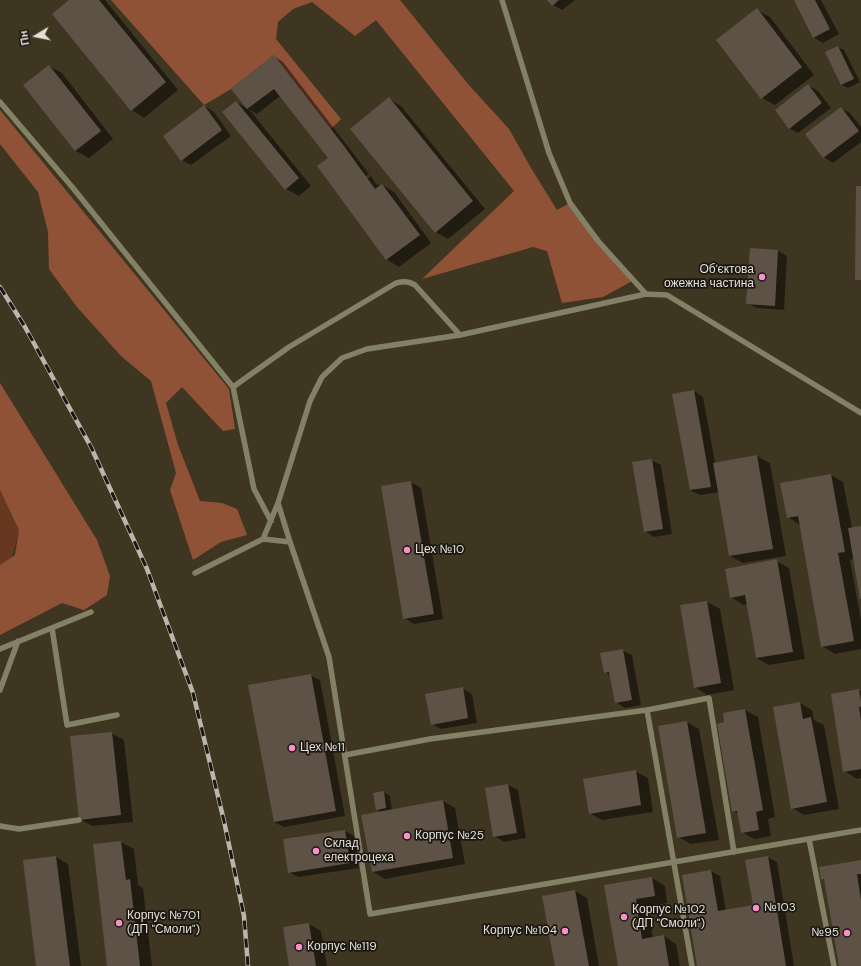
<!DOCTYPE html>
<html>
<head>
<meta charset="utf-8">
<style>
	body { margin:0 }
	#map { position:relative; width:861px; height:966px; overflow:hidden; background:#352e21; font-family:"DM Sans",sans-serif }
	canvas { display:block }
	.north { position:absolute; left:16px; top:16px; width:40px; height:40px; -webkit-text-stroke:3px #1a1711; paint-order:stroke; rotate:260deg; font-size:11px; font-weight:700; line-height:16px; text-align:center; color:#e4dfd7 }
	.north::after { content:''; display:block; margin:auto; width:14px; height:18px; background:#e4dfd7; clip-path:polygon(50% 0,100% 100%,50% 72%,0 100%) }
</style>
</head>
<body>
<div id="map">
<canvas width="861" height="966"></canvas>
<div class="north">Пн</div>
</div>
<script>
const g = document.querySelector('canvas').getContext('2d');
g.lineJoin = 'round';
function fill(path, color) { g.fillStyle = color; g.fill(path, 'evenodd'); }
function stroke(path, color, width, dash) { g.strokeStyle = color; g.lineWidth = width; g.lineCap = dash ? 'butt' : 'round'; g.setLineDash(dash || []); g.stroke(path); }
function label(font, color, halo, rows, align = 'center') {
  g.font = font + ' "DM Sans",sans-serif'; g.lineWidth = 3.5; g.setLineDash([]); g.textBaseline = 'middle'; g.strokeStyle = halo; g.fillStyle = color; for (const [text, x, y, turn = 0] of rows) {
    g.save(); g.translate(x, y); g.rotate((+turn || 0) * Math.PI / 180); g.textAlign = isNaN(turn) ? turn : align; if (halo) g.strokeText(text, 0, 0); g.fillText(text, 0, 0); g.restore();
  }
}
fill(new Path2D(`
	M 0,0 L 861,0 L 861,966 L 0,966 Z`), '#3f3622');
fill(new Path2D(`
	M 0,490 L 19,530 L 12,557 L 0,565 Z`), '#683720');
fill(new Path2D(`
	M 111,0 L 400,0 L 468,84 L 509,129 L 531,168 L 557,210 L 570,203 L 634,280 L 603,297 L 562,303 L 547,251 L 533,247 L 422,279 L 514,191 L 376,20 L 355,36 L 312,2 L 293,9 L 278,22 L 276,39 L 341,119 L 331,129 L 274,55 L 231,89 L 204,105 Z
	M 0,110 L 229,389 L 235,429 L 223,431 L 182,387 L 166,403 L 178,445 L 200,501 L 222,503 L 237,509 L 247,535 L 221,542 L 193,560 L 170,490 L 176,473 L 151,381 L 121,356 L 77,307 L 49,269 L 48,232 L 38,192 L 0,144 Z
	M 0,383 L 97,540 L 110,576 L 107,595 L 84,610 L 62,603 L 0,635 L 0,565 L 15,555 L 19,530 L 0,490 Z`), '#905236');
fill(new Path2D(`
	M 70,0 L 105,0 L 178,90 L 144,118 L 132,110 Z
	M 549,0 L 575,0 L 562,10 L 553,5 Z
	M 795,0 L 821,0 L 839,34 L 823,43 L 813,37 Z
	M 757,10 L 770,17 L 814,75 L 775,105 L 762,98 Z
	M 838,47 L 844,50 L 860,82 L 848,88 L 842,85 L 826,53 Z
	M 274,56 L 283,62 L 369,174 L 342,194 L 344,196 L 371,176 L 376,184 L 380,186 L 382,185 L 394,192 L 431,243 L 399,267 L 386,259 L 341,197 L 342,196 L 340,196 L 318,166 L 329,158 L 280,96 L 257,114 L 249,109 L 311,186 L 299,196 L 286,189 L 223,113 L 236,102 L 248,109 L 232,89 Z
	M 49,66 L 62,73 L 113,139 L 89,158 L 76,151 L 25,85 Z
	M 808,85 L 818,91 L 831,108 L 798,133 L 789,128 Z
	M 389,99 L 401,106 L 485,209 L 448,239 L 435,232 Z
	M 204,106 L 214,112 L 231,136 L 191,165 L 182,160 Z
	M 841,108 L 850,113 L 861,127 L 861,142 L 833,163 L 824,157 L 806,134 Z
	M 778,251 L 787,256 L 784,310 L 757,308 L 747,303 Z
	M 694,391 L 703,397 L 715,463 L 757,456 L 770,463 L 786,556 L 743,563 L 730,556 L 719,492 L 700,495 L 690,490 Z
	M 651,460 L 661,465 L 672,534 L 654,537 L 645,531 Z
	M 831,475 L 843,482 L 852,528 L 861,527 L 861,598 L 854,559 L 850,560 L 861,620 L 861,649 L 835,654 L 822,646 L 800,525 L 788,517 Z
	M 411,482 L 421,488 L 443,619 L 414,624 L 404,618 L 382,487 Z
	M 776,561 L 789,568 L 805,659 L 769,665 L 756,658 L 747,604 L 743,605 L 731,597 Z
	M 707,602 L 720,609 L 734,690 L 707,695 L 695,687 Z
	M 622,650 L 632,655 L 641,705 L 625,708 L 616,702 L 611,676 L 605,672 Z
	M 310,675 L 320,680 L 345,816 L 284,827 L 274,822 Z
	M 462,688 L 472,694 L 477,723 L 441,729 L 432,724 Z
	M 859,690 L 861,691 L 861,778 L 857,779 L 844,771 Z
	M 800,703 L 812,710 L 814,720 L 824,725 L 839,809 L 804,815 L 792,808 Z
	M 745,710 L 758,717 L 775,817 L 768,819 L 771,836 L 754,839 L 742,832 L 738,814 L 733,811 L 724,714 Z
	M 687,722 L 699,729 L 719,840 L 691,844 L 678,837 Z
	M 111,733 L 124,740 L 133,822 L 92,826 L 80,819 Z
	M 635,771 L 648,778 L 653,812 L 602,820 L 589,813 Z
	M 508,785 L 518,790 L 526,838 L 504,842 L 494,836 L 486,789 Z
	M 384,792 L 390,796 L 392,810 L 443,801 L 455,808 L 465,864 L 385,879 L 372,871 L 381,812 L 377,809 Z
	M 345,831 L 354,836 L 359,868 L 298,877 L 289,872 Z
	M 121,842 L 134,849 L 138,885 L 143,888 L 152,966 L 108,966 L 94,845 Z
	M 56,857 L 68,864 L 81,966 L 37,966 Z
	M 767,857 L 777,862 L 794,966 L 698,966 L 711,871 L 720,876 L 726,911 L 754,906 Z
	M 861,861 L 861,966 L 840,966 L 826,881 L 822,879 Z
	M 652,878 L 665,886 L 667,903 L 648,906 L 653,938 L 664,936 L 676,944 L 680,966 L 619,966 L 606,886 Z
	M 575,891 L 587,898 L 599,966 L 556,966 Z
	M 309,924 L 321,931 L 327,966 L 290,966 Z`), '#0007');
fill(new Path2D(`
	M 69,0 L 99,0 L 166,82 L 131,111 L 52,14 Z
	M 547,0 L 559,0 L 552,6 Z
	M 794,0 L 815,0 L 830,29 L 813,38 Z
	M 757,8 L 802,67 L 761,99 L 716,40 Z
	M 838,46 L 854,79 L 841,85 L 825,52 Z
	M 274,55 L 344,146 L 375,189 L 382,184 L 420,235 L 386,260 L 317,166 L 328,158 L 274,89 L 247,109 L 231,89 Z
	M 49,65 L 101,131 L 75,151 L 23,85 Z
	M 808,84 L 822,103 L 789,129 L 775,110 Z
	M 389,97 L 473,201 L 435,233 L 350,129 Z
	M 236,101 L 299,178 L 285,190 L 222,112 Z
	M 204,105 L 222,130 L 181,161 L 163,136 Z
	M 841,107 L 859,131 L 823,158 L 805,134 Z
	M 856,186 L 861,186 L 861,280 L 855,280 Z
	M 750,248 L 778,250 L 775,306 L 746,304 Z
	M 694,390 L 711,487 L 690,490 L 672,394 Z
	M 757,455 L 773,549 L 729,556 L 713,463 Z
	M 652,459 L 663,529 L 644,532 L 632,462 Z
	M 831,474 L 845,552 L 838,553 L 854,641 L 821,647 L 798,516 L 787,518 L 780,483 Z
	M 411,481 L 434,614 L 403,619 L 381,486 Z
	M 861,526 L 861,599 L 860,599 L 848,528 Z
	M 777,559 L 793,652 L 756,658 L 745,595 L 730,598 L 725,569 Z
	M 707,601 L 721,683 L 694,688 L 680,605 Z
	M 623,649 L 632,700 L 615,703 L 609,672 L 604,673 L 600,653 Z
	M 311,674 L 336,811 L 274,822 L 248,685 Z
	M 463,687 L 468,718 L 431,725 L 425,694 Z
	M 859,689 L 861,701 L 861,707 L 859,707 L 861,721 L 861,769 L 843,772 L 831,694 Z
	M 800,702 L 803,719 L 811,717 L 827,802 L 791,809 L 773,707 Z
	M 745,709 L 763,810 L 756,812 L 759,830 L 741,833 L 737,811 L 732,812 L 717,724 L 724,722 L 723,713 Z
	M 687,721 L 706,833 L 677,838 L 658,726 Z
	M 112,732 L 121,815 L 79,820 L 70,736 Z
	M 636,770 L 641,805 L 589,814 L 583,779 Z
	M 508,784 L 517,833 L 493,837 L 485,788 Z
	M 384,791 L 386,808 L 376,810 L 373,793 Z
	M 443,800 L 453,858 L 372,872 L 361,815 Z
	M 345,830 L 350,863 L 288,873 L 283,839 Z
	M 121,841 L 126,880 L 130,879 L 140,966 L 107,966 L 93,844 Z
	M 56,856 L 70,966 L 36,966 L 23,860 Z
	M 768,856 L 786,966 L 697,966 L 682,875 L 711,870 L 718,911 L 753,905 L 745,860 Z
	M 861,860 L 861,874 L 857,874 L 861,900 L 861,966 L 839,966 L 824,879 L 821,880 L 819,867 Z
	M 652,877 L 655,896 L 636,899 L 642,939 L 664,935 L 669,966 L 618,966 L 604,885 Z
	M 575,890 L 589,966 L 555,966 L 542,896 Z
	M 309,923 L 316,966 L 289,966 L 283,927 Z`), '#5e5246');
stroke(new Path2D(`
	M 502,0 L 549,153 L 570,203 L 598,241 L 646,294
	M 0,102 L 73,188 L 233,387 L 254,489 L 271,521
	M 233,387 L 289,347 L 396,283 C 404,281 408,281 415,285 L 460,335
	M 861,413 L 667,295 L 646,294 L 460,335 L 367,349 L 342,358 L 322,377 L 310,401 L 278,503 L 290,542 L 329,657 L 370,914 L 861,830
	M 263,539 L 290,542
	M 195,573 L 263,539 L 278,503
	M 52,628 L 67,725 L 117,715
	M 0,649 L 91,612
	M 0,690 L 18,641
	M 647,710 L 709,698 L 734,852
	M 345,755 L 430,739 L 647,710 L 692,966
	M 0,826 L 19,829 L 79,820
	M 809,839 L 834,966`), '#838165', 5.5);
const rail = new Path2D(`
	M 0,287 L 25,327 L 91,447 L 147,569 L 193,693 L 224,821 L 244,916 L 248,966`);
stroke(rail, '#bbb6ad', 4.5);
stroke(rail, '#1a1711', 3, [9]);
for (const [x, y, r, color] of [
	[762,277,4,"#f890cc"],
	[407,550,4,"#f890cc"],
	[292,748,4,"#f890cc"],
	[407,836,4,"#f890cc"],
	[316,851,4,"#f890cc"],
	[756,908,4,"#f890cc"],
	[624,917,4,"#f890cc"],
	[119,923,4,"#f890cc"],
	[565,931,4,"#f890cc"],
	[847,933,4,"#f890cc"],
	[299,947,4,"#f890cc"]
]) { const dot = new Path2D(); dot.arc(x, y, r, 0, 2 * Math.PI); g.fillStyle = color; g.fill(dot); stroke(dot, '#1a1711', 1.5); }
label('12px', '#e4dfd7', '#1a1711', [
	["Об'єктова",754,270,"right"],
	["ожежна частина",754,284,"right"],
	["Цех №10",415,550],
	["Цех №11",300,748],
	["Корпус №25",415,836],
	["Склад",324,844],
	["електроцеха",324,858],
	["№103",764,908],
	["Корпус №102",632,910],
	["(ДП \"Смоли\")",632,924],
	["Корпус №701",127,916],
	["(ДП \"Смоли\")",127,930],
	["Корпус №104",557,931,"right"],
	["№95",839,933,"right"],
	["Корпус №119",307,947]
], 'left');
</script>
</body>
</html>
